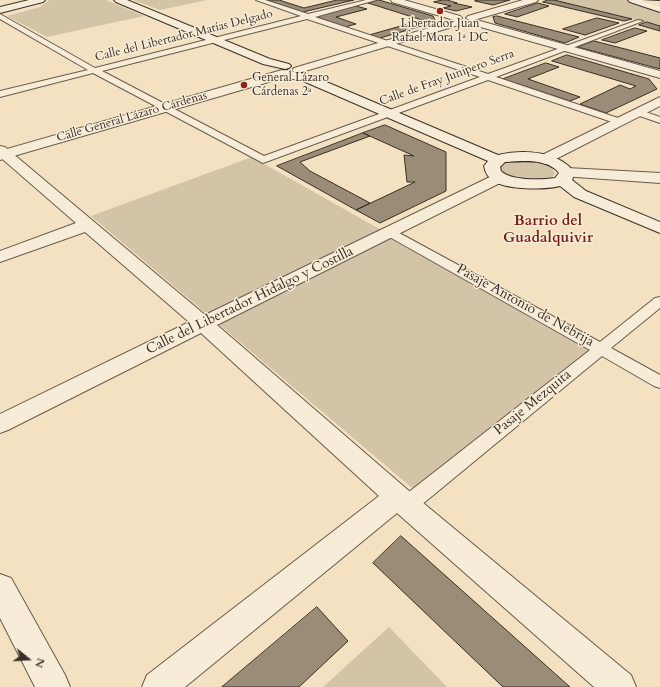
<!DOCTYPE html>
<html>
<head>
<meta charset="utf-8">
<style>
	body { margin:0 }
	#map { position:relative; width:660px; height:687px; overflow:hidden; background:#f3e1c1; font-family:Cardo,serif }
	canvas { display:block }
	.north { position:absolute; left:8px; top:639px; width:40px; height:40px; -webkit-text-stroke:3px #f7ecd7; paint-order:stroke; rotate:108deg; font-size:11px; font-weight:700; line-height:16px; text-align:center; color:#392f26 }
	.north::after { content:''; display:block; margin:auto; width:14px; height:18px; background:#392f26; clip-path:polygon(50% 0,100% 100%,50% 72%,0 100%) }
</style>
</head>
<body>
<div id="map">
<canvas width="660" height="687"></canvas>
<div class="north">N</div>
</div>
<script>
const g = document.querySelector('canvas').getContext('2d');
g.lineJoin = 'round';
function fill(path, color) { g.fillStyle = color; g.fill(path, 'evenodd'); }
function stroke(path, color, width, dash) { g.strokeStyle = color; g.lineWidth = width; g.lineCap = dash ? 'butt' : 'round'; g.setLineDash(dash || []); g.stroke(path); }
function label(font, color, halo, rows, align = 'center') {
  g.font = font + ' Cardo,serif'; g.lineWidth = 3; g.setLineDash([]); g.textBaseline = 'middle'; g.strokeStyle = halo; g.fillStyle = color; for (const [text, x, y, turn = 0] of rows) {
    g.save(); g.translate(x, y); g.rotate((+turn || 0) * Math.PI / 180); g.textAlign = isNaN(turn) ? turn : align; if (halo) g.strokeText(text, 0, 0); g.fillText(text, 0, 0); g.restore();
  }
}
fill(new Path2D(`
	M 49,0 L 106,0 L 144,16 L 47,37 L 7,16 L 40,7 Z
	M 133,0 L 207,0 L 160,10 Z
	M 554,0 L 627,0 L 660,11 L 660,26 Z
	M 252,157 L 602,355 L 424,498 L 91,216 Z
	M 511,161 C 524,161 551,159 555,174 C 547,185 514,178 502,174 L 498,167 L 504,162 Z
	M 389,627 L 447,687 L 323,687 Z`), '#d3c3a7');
const building = new Path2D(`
	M 266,0 L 279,0 L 304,8 L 337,0 L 354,0 L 303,12 Z
	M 379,0 L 433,16 L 436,22 L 380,38 L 369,35 L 422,20 L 368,3 Z
	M 443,0 L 447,0 L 457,3 L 454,3 L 472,7 L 456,11 L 443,8 L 451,6 L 434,2 Z
	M 479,0 L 510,0 L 493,5 L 475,1 Z
	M 548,0 L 554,0 L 632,19 L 624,21 L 543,2 Z
	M 538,3 L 549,6 L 517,17 L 505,14 Z
	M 356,6 L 367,9 L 336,17 L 356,24 L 345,27 L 314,16 Z
	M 497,16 L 579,37 L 565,43 L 495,23 L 493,17 Z
	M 597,18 L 619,23 L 585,35 L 563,29 Z
	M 647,22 L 660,26 L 660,31 L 639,25 Z
	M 635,28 L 647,31 L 615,43 L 602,40 Z
	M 594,41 L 660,58 L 660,69 L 578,47 Z
	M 567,55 L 649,79 L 657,89 L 606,113 L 580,104 L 620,85 L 630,89 L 636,86 L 552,61 Z
	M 546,63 L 559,67 L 528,79 L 580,97 L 570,101 L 503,79 Z
	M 385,125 L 446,152 L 446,191 L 380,223 L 356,210 L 415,182 L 407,182 L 404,155 L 414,156 L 363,133 Z
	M 363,133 L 370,136 L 300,162 L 310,171 L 370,203 L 356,210 L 277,166 Z
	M 401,536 L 570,687 L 503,687 L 373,563 Z
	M 317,607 L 348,641 L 299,687 L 222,687 Z`);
fill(building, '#9a8c77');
stroke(building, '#392f26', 1);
const pedestrian = new Path2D(`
	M 256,0 L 265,0 L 308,14 L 366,0 L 376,0 L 315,17 L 488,74 L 638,20 L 643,21 L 496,77 L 621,119 L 623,121 L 621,123 L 618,124 L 488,80 L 263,163 L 93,73 L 0,97 L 0,91 L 88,70 L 0,19 L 0,14 L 95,68 L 301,16 ZM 307,19 L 480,77 L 264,156 L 102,71 Z
	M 637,109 L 660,117 L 660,123 L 634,114 L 632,112 Z
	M 390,228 L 600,342 L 655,298 L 660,297 L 660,308 L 611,348 L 660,375 L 660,388 L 654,386 L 602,356 L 414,511 L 407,513 L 400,511 L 397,505 L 400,499 L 590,350 L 386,235 L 384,232 L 386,229 Z`);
const minor = new Path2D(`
	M 391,0 L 404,0 L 460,16 L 462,18 L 460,20 L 454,20 L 392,2 Z
	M 473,19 L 660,71 L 660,78 L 470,24 L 468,22 Z
	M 0,146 L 5,147 L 205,315 L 494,175 L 499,173 L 504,175 L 507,178 L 504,181 L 217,325 L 416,497 L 631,675 L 636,687 L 594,687 L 397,513 L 185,687 L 142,687 L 147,675 L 379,496 L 201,333 L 8,430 L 0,433 L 0,414 L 189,322 L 85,232 L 0,262 L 0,251 L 76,223 L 0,157 Z
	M 0,574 L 11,578 L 65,675 L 70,687 L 35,687 L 0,618 Z`);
const tertiary = new Path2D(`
	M 523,0 L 538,0 L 536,2 L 474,20 L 471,21 L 466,18 L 468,16 Z
	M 459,19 L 464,22 L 462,24 L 302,72 L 294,72 L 292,70 L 294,68 Z
	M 282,70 L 286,71 L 288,74 L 286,77 L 0,160 L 0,151 Z
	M 660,97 L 660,106 L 550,162 L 545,164 L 540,162 L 537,159 L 540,156 Z
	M 567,168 L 660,173 L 660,183 L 562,176 L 559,173 L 562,170 Z`);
const secondary = new Path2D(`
	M 29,0 L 45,0 L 43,2 L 0,13 L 0,7 Z
	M 114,0 L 127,0 L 270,59 L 289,64 L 291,66 L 289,68 L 285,69 L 263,64 L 116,2 Z
	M 628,0 L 642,0 L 660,6 L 660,12 L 630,2 Z
	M 286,70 L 310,75 L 498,155 C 523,149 559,151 575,173 L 572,180 L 586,191 L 660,222 L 660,233 L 574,197 L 560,186 C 544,190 505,190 492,180 C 487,176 485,171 484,166 L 488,161 L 303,81 L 282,77 L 280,74 L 282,71 ZM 505,162 C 523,161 547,158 559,173 L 555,178 C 542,180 510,181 501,171 L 500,167 Z`);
const primary = new Path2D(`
	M 641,0 L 660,1 L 660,7 L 643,2 Z`);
stroke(pedestrian, '#685c4d', 2);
stroke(minor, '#685c4d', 2);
stroke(tertiary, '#685c4d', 2);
stroke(secondary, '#392f26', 2);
stroke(primary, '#392f26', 2);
fill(pedestrian, '#f7ecd7');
fill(minor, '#f7ecd7');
fill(tertiary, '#f7ecd7');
fill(secondary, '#f7ecd7');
fill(primary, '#f3e1c1');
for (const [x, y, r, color] of [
	[440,11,4,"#8f2418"],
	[244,85,4,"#8f2418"]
]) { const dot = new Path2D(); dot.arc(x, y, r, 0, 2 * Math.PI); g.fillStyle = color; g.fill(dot); stroke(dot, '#f7ecd7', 1.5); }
label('12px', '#392f26', '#f7ecd7', [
	["Libertador Juan",440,24],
	["Rafael Mora 1ª DC",440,38],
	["General Lázaro",252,78,"left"],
	["Cárdenas 2ª",252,92,"left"]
]);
label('12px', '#392f26', '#f7ecd7', [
	["Calle del Libertador Matías Delgado",184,36,-14],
	["Calle de Fray Junipero Serra",447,78,-20],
	["Calle General Lázaro Cárdenas",132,117,-16]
]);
label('14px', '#392f26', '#f7ecd7', [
	["Calle del Libertador Hidalgo y Costilla",250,301,-26],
	["Pasaje Antonio de Nebrija",525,306,29],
	["Pasaje Mezquita",533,403,-39]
]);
label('bold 15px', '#7a1f14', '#f7ecd7', [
	["Barrio del",548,222],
	["Guadalquivir",548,239]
]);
</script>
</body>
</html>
